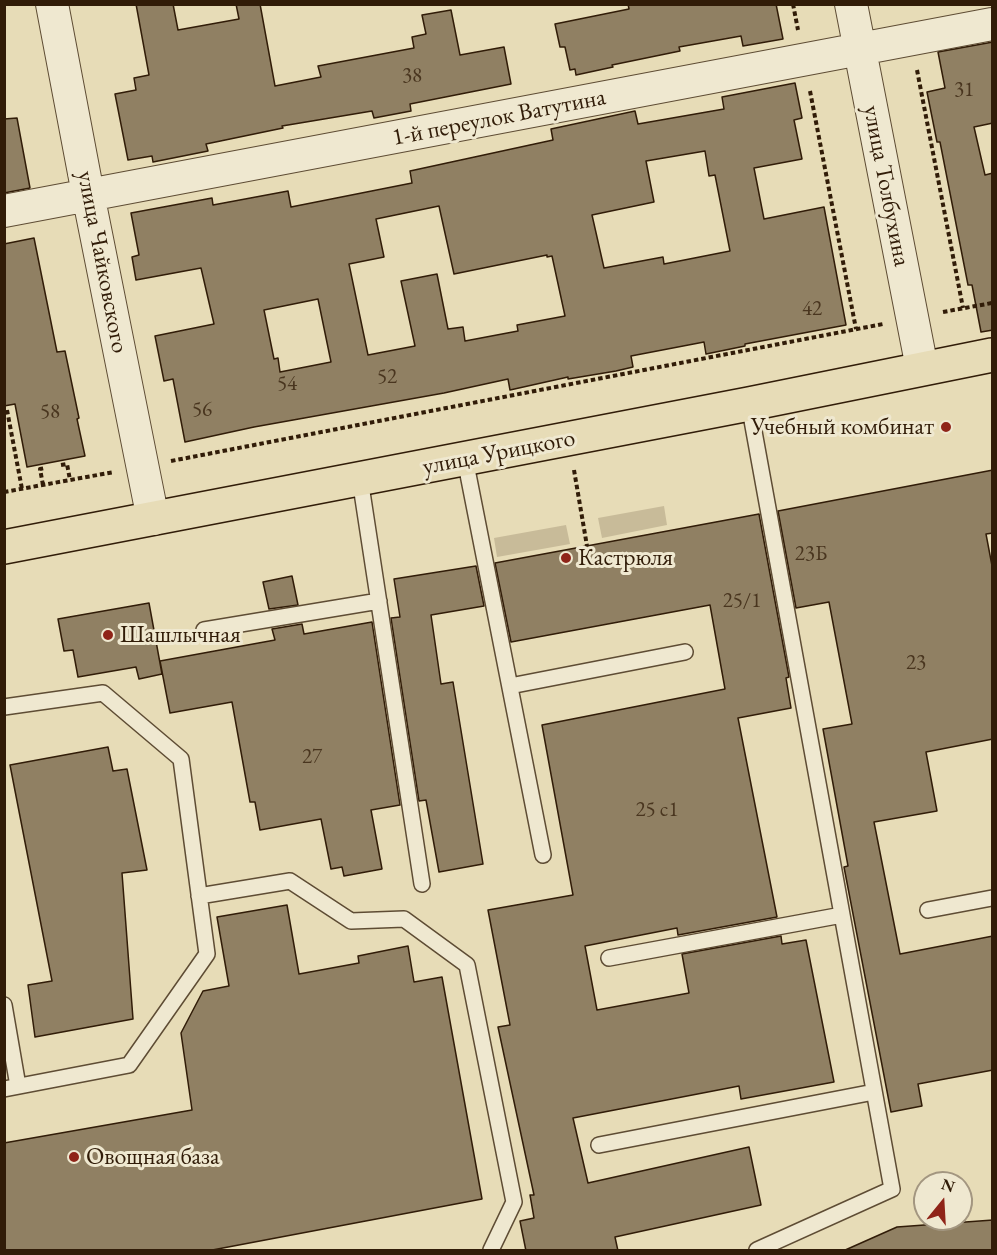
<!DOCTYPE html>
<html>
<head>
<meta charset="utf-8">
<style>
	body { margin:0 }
	#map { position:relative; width:997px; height:1255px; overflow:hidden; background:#e7dcb7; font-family:"EB Garamond",serif }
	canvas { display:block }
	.frame { position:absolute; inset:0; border:6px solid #311c08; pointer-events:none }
	.north { position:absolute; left:913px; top:1171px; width:60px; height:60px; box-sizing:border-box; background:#efe8d0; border:2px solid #a39680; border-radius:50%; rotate:18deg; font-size:16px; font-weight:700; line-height:24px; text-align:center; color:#311c08 }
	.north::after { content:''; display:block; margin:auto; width:21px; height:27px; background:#8f2418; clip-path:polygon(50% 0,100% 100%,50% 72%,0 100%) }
</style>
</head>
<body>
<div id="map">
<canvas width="997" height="1255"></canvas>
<div class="frame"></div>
<div class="north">N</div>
</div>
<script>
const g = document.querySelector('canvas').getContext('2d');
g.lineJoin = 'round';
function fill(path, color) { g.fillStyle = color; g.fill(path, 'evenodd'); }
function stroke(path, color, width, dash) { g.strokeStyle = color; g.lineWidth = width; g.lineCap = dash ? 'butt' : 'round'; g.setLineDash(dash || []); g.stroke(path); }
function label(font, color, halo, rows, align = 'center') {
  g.font = font + ' "EB Garamond",serif'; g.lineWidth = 6; g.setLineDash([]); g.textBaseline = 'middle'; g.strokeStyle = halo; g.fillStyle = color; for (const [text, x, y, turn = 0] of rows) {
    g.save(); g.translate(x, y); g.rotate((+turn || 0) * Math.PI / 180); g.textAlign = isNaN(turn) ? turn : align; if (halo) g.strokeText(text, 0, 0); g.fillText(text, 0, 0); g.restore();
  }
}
fill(new Path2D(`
	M 664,506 L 667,525 L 602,538 L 598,518 Z
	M 566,525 L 570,544 L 497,557 L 494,538 Z`), '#c8bb99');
const building = new Path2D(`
	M 136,4 L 173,4 L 178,30 L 239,19 L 236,4 L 260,4 L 275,86 L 321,77 L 318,66 L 414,48 L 412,37 L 426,34 L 422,15 L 451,10 L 460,55 L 504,47 L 511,84 L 410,104 L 411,111 L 374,118 L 372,111 L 282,126 L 283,128 L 206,144 L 208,151 L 153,162 L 152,156 L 128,160 L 115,94 L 136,90 L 134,78 L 149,75 Z
	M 628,4 L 776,4 L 783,39 L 743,46 L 741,36 L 679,47 L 680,51 L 612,65 L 613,67 L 576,75 L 575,69 L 570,70 L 565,47 L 560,47 L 555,24 L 629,9 Z
	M 993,42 L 993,123 L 974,127 L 985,175 L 993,173 L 993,330 L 981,332 L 972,285 L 968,285 L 940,142 L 937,142 L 927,92 L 945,88 L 938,52 Z
	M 795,83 L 802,118 L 794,120 L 802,159 L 754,168 L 764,219 L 824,207 L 846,325 L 745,344 L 745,346 L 706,354 L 704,342 L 631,356 L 633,367 L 616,371 L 568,379 L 568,377 L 510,390 L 508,379 L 444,393 L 254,427 L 185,442 L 173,379 L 164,381 L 155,336 L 214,324 L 201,268 L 136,280 L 132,257 L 139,255 L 131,213 L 212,198 L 213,205 L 288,191 L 291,207 L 412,183 L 410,171 L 553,140 L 551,129 L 635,111 L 638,124 L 724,109 L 722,97 ZM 705,151 L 709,176 L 715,175 L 730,251 L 664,264 L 663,257 L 604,268 L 592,215 L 654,202 L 646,161 ZM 439,206 L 454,274 L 547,255 L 547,257 L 552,256 L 565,316 L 517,325 L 518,331 L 465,341 L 463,327 L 448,329 L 437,274 L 401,281 L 415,346 L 368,355 L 349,264 L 384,257 L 376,219 ZM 318,299 L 331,362 L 280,372 L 278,358 L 274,359 L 264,310 Z
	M 17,118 L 30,188 L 4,193 L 4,119 Z
	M 34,238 L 57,352 L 65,351 L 79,418 L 77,419 L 85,456 L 27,467 L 15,404 L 4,406 L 4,244 Z
	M 993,470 L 993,533 L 986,534 L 993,571 L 993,739 L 926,752 L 937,811 L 874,822 L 900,954 L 993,936 L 993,1070 L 918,1084 L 922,1106 L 891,1112 L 844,867 L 848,866 L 823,729 L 852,724 L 829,602 L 796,608 L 778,511 Z
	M 759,514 L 789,677 L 786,678 L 791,708 L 738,718 L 777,917 L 678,935 L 677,928 L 585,946 L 597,1010 L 689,993 L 682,954 L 781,936 L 782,944 L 806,940 L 834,1082 L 741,1099 L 739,1086 L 573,1118 L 588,1183 L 749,1147 L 761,1205 L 615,1237 L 618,1251 L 526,1251 L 520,1221 L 534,1218 L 530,1195 L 534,1195 L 498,1027 L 510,1025 L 488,910 L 573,895 L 542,725 L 725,689 L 710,605 L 511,642 L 495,563 Z
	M 476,566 L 484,606 L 431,615 L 441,684 L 453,682 L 483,864 L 439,872 L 426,800 L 419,801 L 391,618 L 400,617 L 394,579 Z
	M 292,576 L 298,605 L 269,609 L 263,582 Z
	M 149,603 L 162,674 L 139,679 L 136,667 L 78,677 L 73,650 L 64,651 L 58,619 Z
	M 372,622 L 400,805 L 371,810 L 382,869 L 344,876 L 342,867 L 331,869 L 321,819 L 260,830 L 255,802 L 250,802 L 232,702 L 170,713 L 160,661 L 275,640 L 272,629 L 302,624 L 304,634 Z
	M 108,747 L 113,771 L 127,769 L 147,870 L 122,873 L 133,1019 L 35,1037 L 28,985 L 52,981 L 10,765 Z
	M 287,905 L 299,974 L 359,963 L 358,956 L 408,946 L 414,982 L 442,977 L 482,1199 L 207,1251 L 4,1251 L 4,1143 L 192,1110 L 181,1033 L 203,991 L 229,986 L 217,917 Z
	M 993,1220 L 993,1250 L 843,1251 L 897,1227 Z`);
fill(building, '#908063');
stroke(building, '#311c08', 1.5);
const lane = new Path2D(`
	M 749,404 L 892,1189 L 757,1250
	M 465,459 L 543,855
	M 360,479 L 422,884
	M 204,630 L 379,601
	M 510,686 L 685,652
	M 4,707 L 103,693 L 181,759 L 207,954 L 129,1065 L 4,1089
	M 199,896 L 290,881 L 351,921 L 404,919 L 467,965 L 514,1202 L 491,1250
	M 928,910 L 992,898
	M 609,958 L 842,915
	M 4,1005 L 18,1086
	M 599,1145 L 874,1092`);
const street = new Path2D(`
	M 52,4 L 88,194 L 153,519
	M 851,4 L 922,368
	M 4,211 L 992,24`);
const primary = new Path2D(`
	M 4,547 L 749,404 L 992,355`);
stroke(lane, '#5e4c34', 18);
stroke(street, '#5e4c34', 34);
stroke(primary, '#311c08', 36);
stroke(new Path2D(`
	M 793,4 L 798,30
	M 917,70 L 963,308
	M 810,91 L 856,329
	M 943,312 L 992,303
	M 7,410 L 22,489
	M 171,461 L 883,324
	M 61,465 L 67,464 L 70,480
	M 574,470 L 587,546
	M 43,485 L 40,469 L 45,468
	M 4,492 L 114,472`), '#311c08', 4, [4.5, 3]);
stroke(lane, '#efe8d0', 15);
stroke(street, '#efe8d0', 32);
stroke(primary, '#e7dcb7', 33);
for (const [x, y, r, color] of [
	[946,427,6,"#8f2418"],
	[566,558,6,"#8f2418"],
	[108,635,6,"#8f2418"],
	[74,1157,6,"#8f2418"]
]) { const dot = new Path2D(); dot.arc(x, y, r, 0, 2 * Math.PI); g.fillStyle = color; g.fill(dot); stroke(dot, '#efe8d0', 2); }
label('21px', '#49351f', null, [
	["38",412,76],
	["31",964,90],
	["42",812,309],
	["52",387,377],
	["54",287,384],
	["56",202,410],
	["58",50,412],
	["23Б",811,554],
	["25/1",742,601],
	["23",916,663],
	["27",312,757],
	["25 с1",657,810]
]);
label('24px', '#311c08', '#efe8d0', [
	["1-й переулок Ватутина",499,118,-11],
	["улица Толбухина",886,186,79],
	["улица Чайковского",102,262,79],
	["улица Урицкого",499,453,-11]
]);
label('24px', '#311c08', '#efe8d0', [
	["Учебный комбинат",934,427,"right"],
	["Кастрюля",578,558],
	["Шашлычная",120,635],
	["Овощная база",86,1157]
], 'left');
</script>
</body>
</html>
